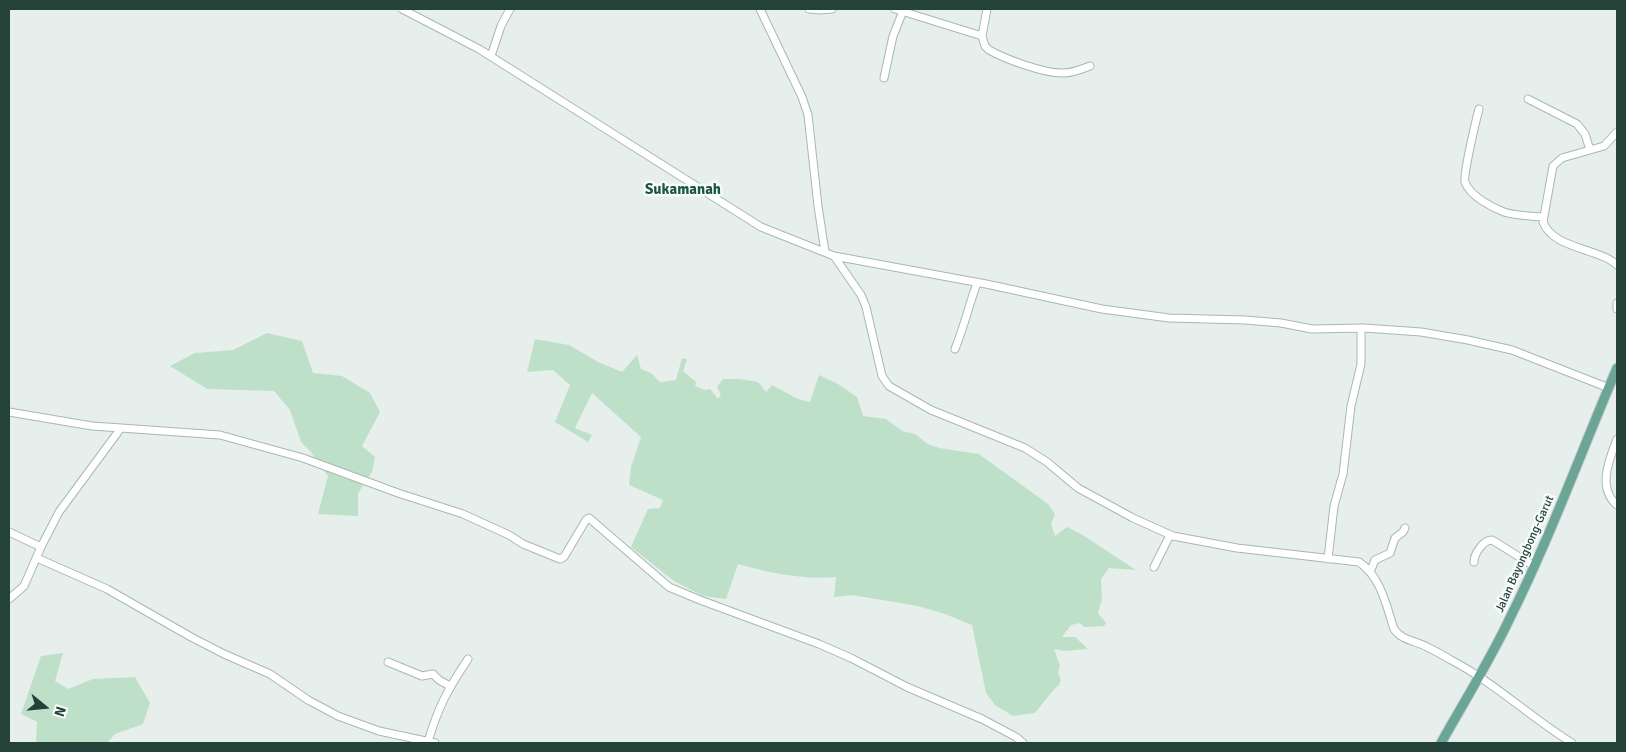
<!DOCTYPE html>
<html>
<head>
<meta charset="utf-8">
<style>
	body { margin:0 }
	#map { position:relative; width:1626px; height:752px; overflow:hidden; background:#e6efeb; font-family:Signika,sans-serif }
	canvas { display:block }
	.frame { position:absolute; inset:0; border:10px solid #24423a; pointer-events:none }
	.north { position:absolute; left:20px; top:682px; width:50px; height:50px; -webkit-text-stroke:4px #f7fbf9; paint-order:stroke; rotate:107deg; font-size:14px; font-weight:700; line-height:20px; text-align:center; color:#24423a }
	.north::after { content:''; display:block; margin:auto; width:18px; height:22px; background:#24423a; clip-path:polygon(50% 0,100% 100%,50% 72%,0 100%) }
</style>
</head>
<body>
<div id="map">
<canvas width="1626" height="752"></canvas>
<div class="frame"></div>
<div class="north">N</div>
</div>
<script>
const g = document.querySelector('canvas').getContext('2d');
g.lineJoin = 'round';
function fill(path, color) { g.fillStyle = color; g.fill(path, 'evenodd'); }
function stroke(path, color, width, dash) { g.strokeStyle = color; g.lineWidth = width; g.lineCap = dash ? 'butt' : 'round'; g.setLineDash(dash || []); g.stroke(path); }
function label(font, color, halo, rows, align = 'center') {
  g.font = font + ' Signika,sans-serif'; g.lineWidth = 5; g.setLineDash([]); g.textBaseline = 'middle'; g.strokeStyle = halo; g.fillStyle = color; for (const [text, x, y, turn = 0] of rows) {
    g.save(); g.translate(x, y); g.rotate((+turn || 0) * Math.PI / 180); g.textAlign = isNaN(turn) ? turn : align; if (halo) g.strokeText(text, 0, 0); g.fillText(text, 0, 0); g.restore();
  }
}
fill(new Path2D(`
	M 267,333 L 302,341 L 313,373 L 342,376 L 370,393 L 380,412 L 362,446 L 375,457 L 372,472 L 358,493 L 358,516 L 318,514 L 328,476 L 310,451 L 301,442 L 290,410 L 274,391 L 207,389 L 170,366 L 195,353 L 233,350 Z
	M 535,339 L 569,345 L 598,362 L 622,372 L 637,355 L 641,369 L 651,373 L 660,382 L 676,380 L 682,358 L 687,359 L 683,371 L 696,382 L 695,386 L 705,390 L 710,389 L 718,399 L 721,395 L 717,387 L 723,379 L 740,379 L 758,382 L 766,392 L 772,385 L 798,399 L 810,402 L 819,375 L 838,384 L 857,397 L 863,416 L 886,419 L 902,431 L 915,434 L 928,444 L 939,448 L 979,454 L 1048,504 L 1055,514 L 1051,524 L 1055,536 L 1067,527 L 1081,534 L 1136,570 L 1109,568 L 1101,579 L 1102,599 L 1098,613 L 1106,623 L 1104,626 L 1084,627 L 1080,623 L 1071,625 L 1062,637 L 1075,637 L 1088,649 L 1065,651 L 1054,649 L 1060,666 L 1058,673 L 1061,680 L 1059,685 C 1053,689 1041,706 1035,713 L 1013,716 L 995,705 L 986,693 L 972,625 L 945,614 L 918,606 L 852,595 L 834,597 L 836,577 C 803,580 770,573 738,564 L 726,599 L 703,596 L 674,581 L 631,547 L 648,509 L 660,508 L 663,500 L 629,485 L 631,467 L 641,437 L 592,393 L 575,428 L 592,435 L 588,442 L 555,422 L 570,385 L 553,370 L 527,372 Z
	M 63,653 L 55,681 L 68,689 L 93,679 L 135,677 L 150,703 L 143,724 L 115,734 L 107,743 L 36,743 L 37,722 L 21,714 L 41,656 Z`), '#bfe0c8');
const minor = new Path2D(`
	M 402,9 L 479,49 L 761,227 L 834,256 L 861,295 L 866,307 L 882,376 L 889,386 L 931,410 L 1025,448 L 1047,462 L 1078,488 L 1133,518 L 1173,536 L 1237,548 L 1359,562 C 1381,577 1386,605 1394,629 C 1401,640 1416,641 1427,647 C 1435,651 1443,655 1451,660 C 1495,683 1530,717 1572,743
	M 760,9 L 802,97 L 808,115 L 818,206 L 825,252
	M 809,9 L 820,10 L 832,9
	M 895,9 L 982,36 L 987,9
	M 982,36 L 985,46 L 989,50 C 1005,59 1045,74 1064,73 C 1073,73 1082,69 1090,66
	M 491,56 L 501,26 L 510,9
	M 884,78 L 893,36 L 903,11
	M 1528,99 L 1577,124 L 1585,134 L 1590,150
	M 1479,109 C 1476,120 1463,175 1465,182 C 1470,196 1491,207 1504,212 C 1516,216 1531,216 1543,217
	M 1617,132 L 1604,146 L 1562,158 L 1553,166 L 1543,222 C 1553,249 1599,248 1617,265
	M 834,256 L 986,284 L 1102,309 L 1169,318 L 1245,320 L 1281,323 L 1312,329 L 1364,328 L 1421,332 L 1468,340 L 1512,350 L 1609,388
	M 1617,303 L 1617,309
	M 955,349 C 964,327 969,305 977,283
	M 9,412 L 92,426 L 121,428
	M 1617,439 C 1609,460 1597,488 1617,505
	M 9,532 L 41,547
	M 37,558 L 107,589 L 191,637 L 224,654 L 270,674 L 308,700 L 338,716 L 379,731 L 435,743
	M 1328,559 L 1334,506 L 1343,474 L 1351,406 L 1361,364 L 1361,328
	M 1474,562 C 1474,554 1483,540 1492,540 L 1534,566
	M 1154,567 L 1170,535
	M 1370,572 L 1375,560 L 1390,553 L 1395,538 L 1403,532 L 1405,528
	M 9,599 L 24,586 L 41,547 L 59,512 L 121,428 L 220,435 L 303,458 L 398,493 L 463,514 L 509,535 L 523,544 L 560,559 L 564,557 L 586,520 L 589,518 L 669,587 L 700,600 L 819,644 L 851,658 L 907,687 L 982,719 L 1016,737 L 1023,743
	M 388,662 L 422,676 L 433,674 L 439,680 L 450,686
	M 428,742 C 438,707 448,689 468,659`);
const major = new Path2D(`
	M 1441,743 C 1464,702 1489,662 1509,620 C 1550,538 1581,452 1617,368`);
stroke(minor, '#a8b8b2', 9);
stroke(major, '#c2cac8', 11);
stroke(minor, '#fff', 7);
stroke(major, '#6aa596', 9);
label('12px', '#24423a', '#f7fbf9', [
	["Jalan Bayongbong-Garut",1525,554,-66]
]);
label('bold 15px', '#1f5548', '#f7fbf9', [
	["Sukamanah",683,190]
]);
</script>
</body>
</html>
